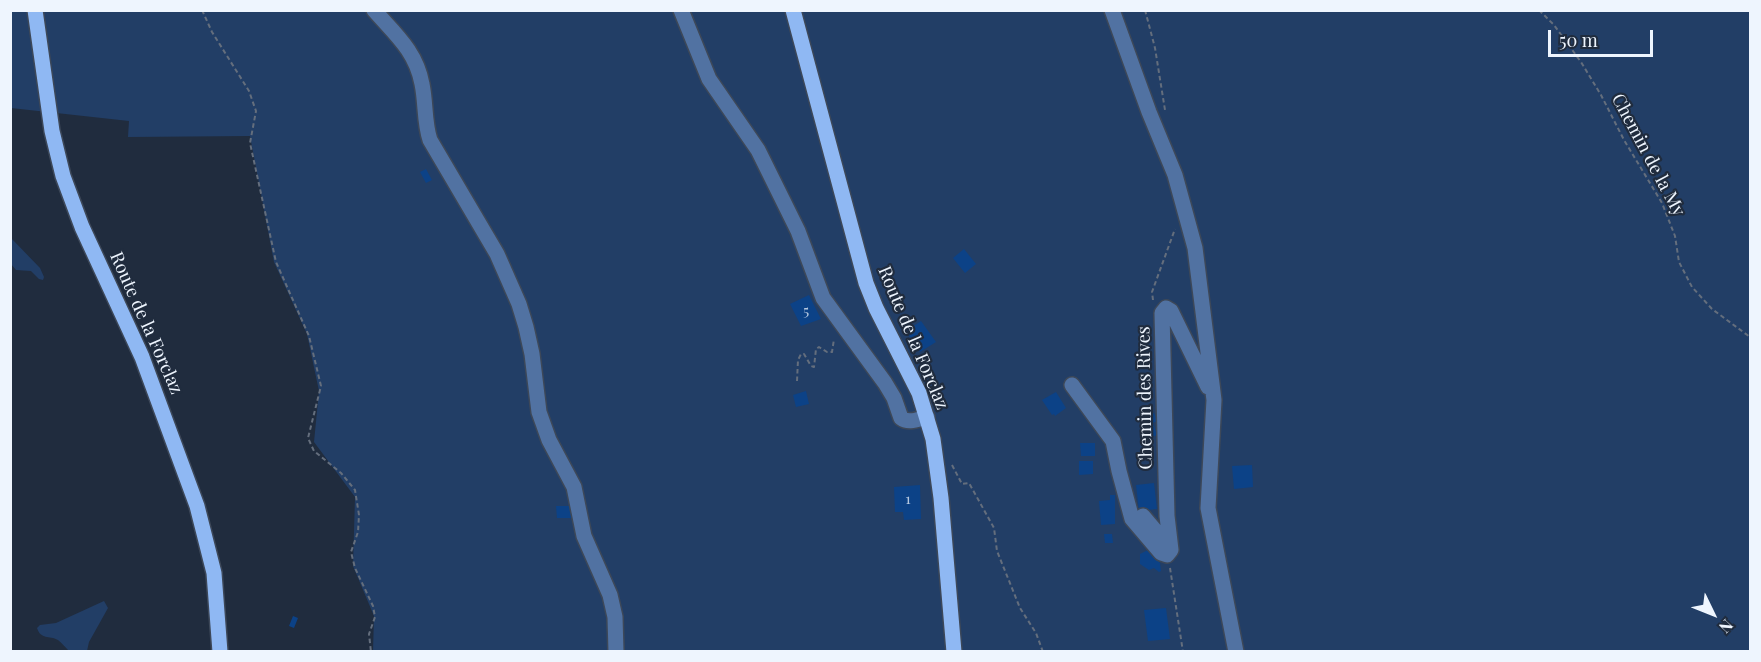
<!DOCTYPE html>
<html>
<head>
<meta charset="utf-8">
<style>
	body { margin:0 }
	#map { position:relative; width:1761px; height:662px; overflow:hidden; background:#202c3e; font-family:"Playfair Display",serif }
	canvas { display:block }
	.frame { position:absolute; inset:0; border:12px solid #eef5fe; pointer-events:none }
	.north { position:absolute; left:1683px; top:584px; width:60px; height:60px; -webkit-text-stroke:4px #202c3e; paint-order:stroke; rotate:133deg; font-size:16px; font-weight:700; line-height:24px; text-align:center; color:#eef5fe }
	.north::after { content:''; display:block; margin:auto; width:21px; height:27px; background:#eef5fe; clip-path:polygon(50% 0,100% 100%,50% 72%,0 100%) }
	.scale { position:absolute; left:1548px; top:30px; width:105px; height:27px; box-sizing:border-box; border:3px solid #eef5fe; border-top:0; padding-left:8px; font-size:18px; line-height:21px; white-space:nowrap; color:#eef5fe; -webkit-text-stroke:4px #202c3e; paint-order:stroke }
</style>
</head>
<body>
<div id="map">
<canvas width="1761" height="662"></canvas>
<div class="frame"></div>
<div class="north">N</div>
<div class="scale">50 m</div>
</div>
<script>
const g = document.querySelector('canvas').getContext('2d');
g.lineJoin = 'round';
function fill(path, color) { g.fillStyle = color; g.fill(path, 'evenodd'); }
function stroke(path, color, width, dash) { g.strokeStyle = color; g.lineWidth = width; g.lineCap = dash ? 'butt' : 'round'; g.setLineDash(dash || []); g.stroke(path); }
function label(font, color, halo, rows, align = 'center') {
  g.font = font + ' "Playfair Display",serif'; g.lineWidth = 4.5; g.setLineDash([]); g.textBaseline = 'middle'; g.strokeStyle = halo; g.fillStyle = color; for (const [text, x, y, turn = 0] of rows) {
    g.save(); g.translate(x, y); g.rotate((+turn || 0) * Math.PI / 180); g.textAlign = isNaN(turn) ? turn : align; if (halo) g.strokeText(text, 0, 0); g.fillText(text, 0, 0); g.restore();
  }
}
fill(new Path2D(`
	M 11,11 L 1750,11 L 1750,651 L 373,651 L 374,616 L 353,566 L 355,497 L 314,442 L 319,391 L 307,334 L 274,262 L 250,136 L 128,137 L 129,121 L 11,108 Z
	M 11,238 L 40,268 L 44,277 L 43,280 L 39,279 L 31,271 L 16,270 L 11,264 Z
	M 104,601 L 108,608 L 89,642 L 87,651 L 69,651 C 65,647 62,643 58,640 C 49,635 41,640 37,628 L 40,625 L 56,623 Z`), '#223e66');
fill(new Path2D(`
	M 426,169 L 432,180 L 426,183 L 420,172 Z
	M 964,249 L 976,264 L 965,273 L 953,258 Z
	M 809,295 L 821,319 L 801,326 L 790,304 Z
	M 921,321 L 936,342 L 920,352 L 906,331 Z
	M 806,391 L 809,404 L 796,407 L 793,395 Z
	M 1056,392 L 1066,408 L 1055,416 L 1054,414 L 1052,415 L 1042,400 Z
	M 1154,413 L 1157,421 L 1153,423 L 1157,435 L 1148,438 L 1139,418 Z
	M 1080,443 L 1095,443 L 1095,456 L 1081,456 Z
	M 1079,461 L 1093,461 L 1093,474 L 1079,475 Z
	M 1252,465 L 1253,487 L 1234,489 L 1232,466 Z
	M 1154,483 L 1157,509 L 1139,511 L 1136,485 Z
	M 920,485 L 921,519 L 904,520 L 903,512 L 895,512 L 894,487 Z
	M 1110,495 L 1115,495 L 1115,524 L 1101,525 L 1099,501 L 1110,500 Z
	M 556,506 L 572,506 L 572,518 L 557,518 Z
	M 1104,534 L 1112,534 L 1113,543 L 1105,543 Z
	M 1148,550 L 1160,563 L 1161,571 L 1159,572 L 1154,568 L 1149,570 L 1140,564 L 1140,554 Z
	M 1166,608 L 1170,639 L 1148,641 L 1144,610 Z
	M 293,616 L 298,618 L 294,628 L 289,626 Z`), '#0c4287');
const minor = new Path2D(`
	M 374,10 C 395,34 416,51 422,84 C 426,103 424,122 430,140 L 497,254 L 519,304 L 526,327 L 532,354 L 539,412 L 549,440 L 574,487 L 584,536 L 610,595 L 615,617 L 616,652
	M 681,10 L 709,79 L 758,150 L 798,231 L 823,298 L 885,383 L 894,398 L 901,418 C 909,424 918,419 927,417
	M 1112,10 L 1149,112 L 1175,175 L 1195,248 L 1214,400 L 1208,508 L 1236,652
	M 1072,385 L 1113,441 L 1119,471 L 1132,519 L 1161,553 L 1167,555 L 1171,550 L 1167,516 L 1162,313 L 1166,308 L 1171,311 L 1208,387
	M 1143,516 L 1160,536 L 1169,538`);
const major = new Path2D(`
	M 35,10 L 52,131 L 63,176 L 82,227 L 142,357 L 197,506 L 214,573 L 220,652
	M 793,10 L 866,283 L 876,308 L 919,393 L 933,439 L 941,498 L 954,652`);
stroke(minor, '#3d4859', 18);
stroke(major, '#3d4859', 18);
stroke(new Path2D(`
	M 202,10 L 212,32 L 249,91 L 256,111 L 250,143 L 276,262 L 309,336 L 321,386 L 308,438 L 314,451 L 341,473 L 355,490 L 359,515 L 358,532 L 351,552 L 355,568 L 373,606 L 375,617 L 369,634 L 371,652
	M 1145,10 L 1155,48 L 1165,110
	M 1539,10 L 1554,25 L 1581,62 L 1601,95 L 1624,140 L 1662,203 L 1675,236 L 1679,262 L 1692,287 L 1712,309 L 1750,337
	M 1153,300 L 1152,292 L 1175,229
	M 797,381 L 798,360 L 801,354 L 804,354 L 811,366 L 814,367 L 816,349 L 819,347 L 827,352 L 832,352 L 834,339
	M 952,465 L 962,484 L 969,483 L 994,528 L 997,551 L 1020,608 L 1036,633 L 1043,652
	M 1170,568 L 1183,652`), '#646e7d', 2, [4.5, 3]);
stroke(minor, '#5172a2', 15);
stroke(major, '#8fb8f3', 15);
label('15px', '#b6c8e0', null, [
	["5",806,311],
	["1",908,499]
]);
label('18px', '#eef5fe', '#202c3e', [
	["Chemin de la My",1648,155,62],
	["Route de la Forclaz",146,323,66],
	["Route de la Forclaz",913,338,67],
	["Chemin des Rives",1145,398,-91]
]);
</script>
</body>
</html>
